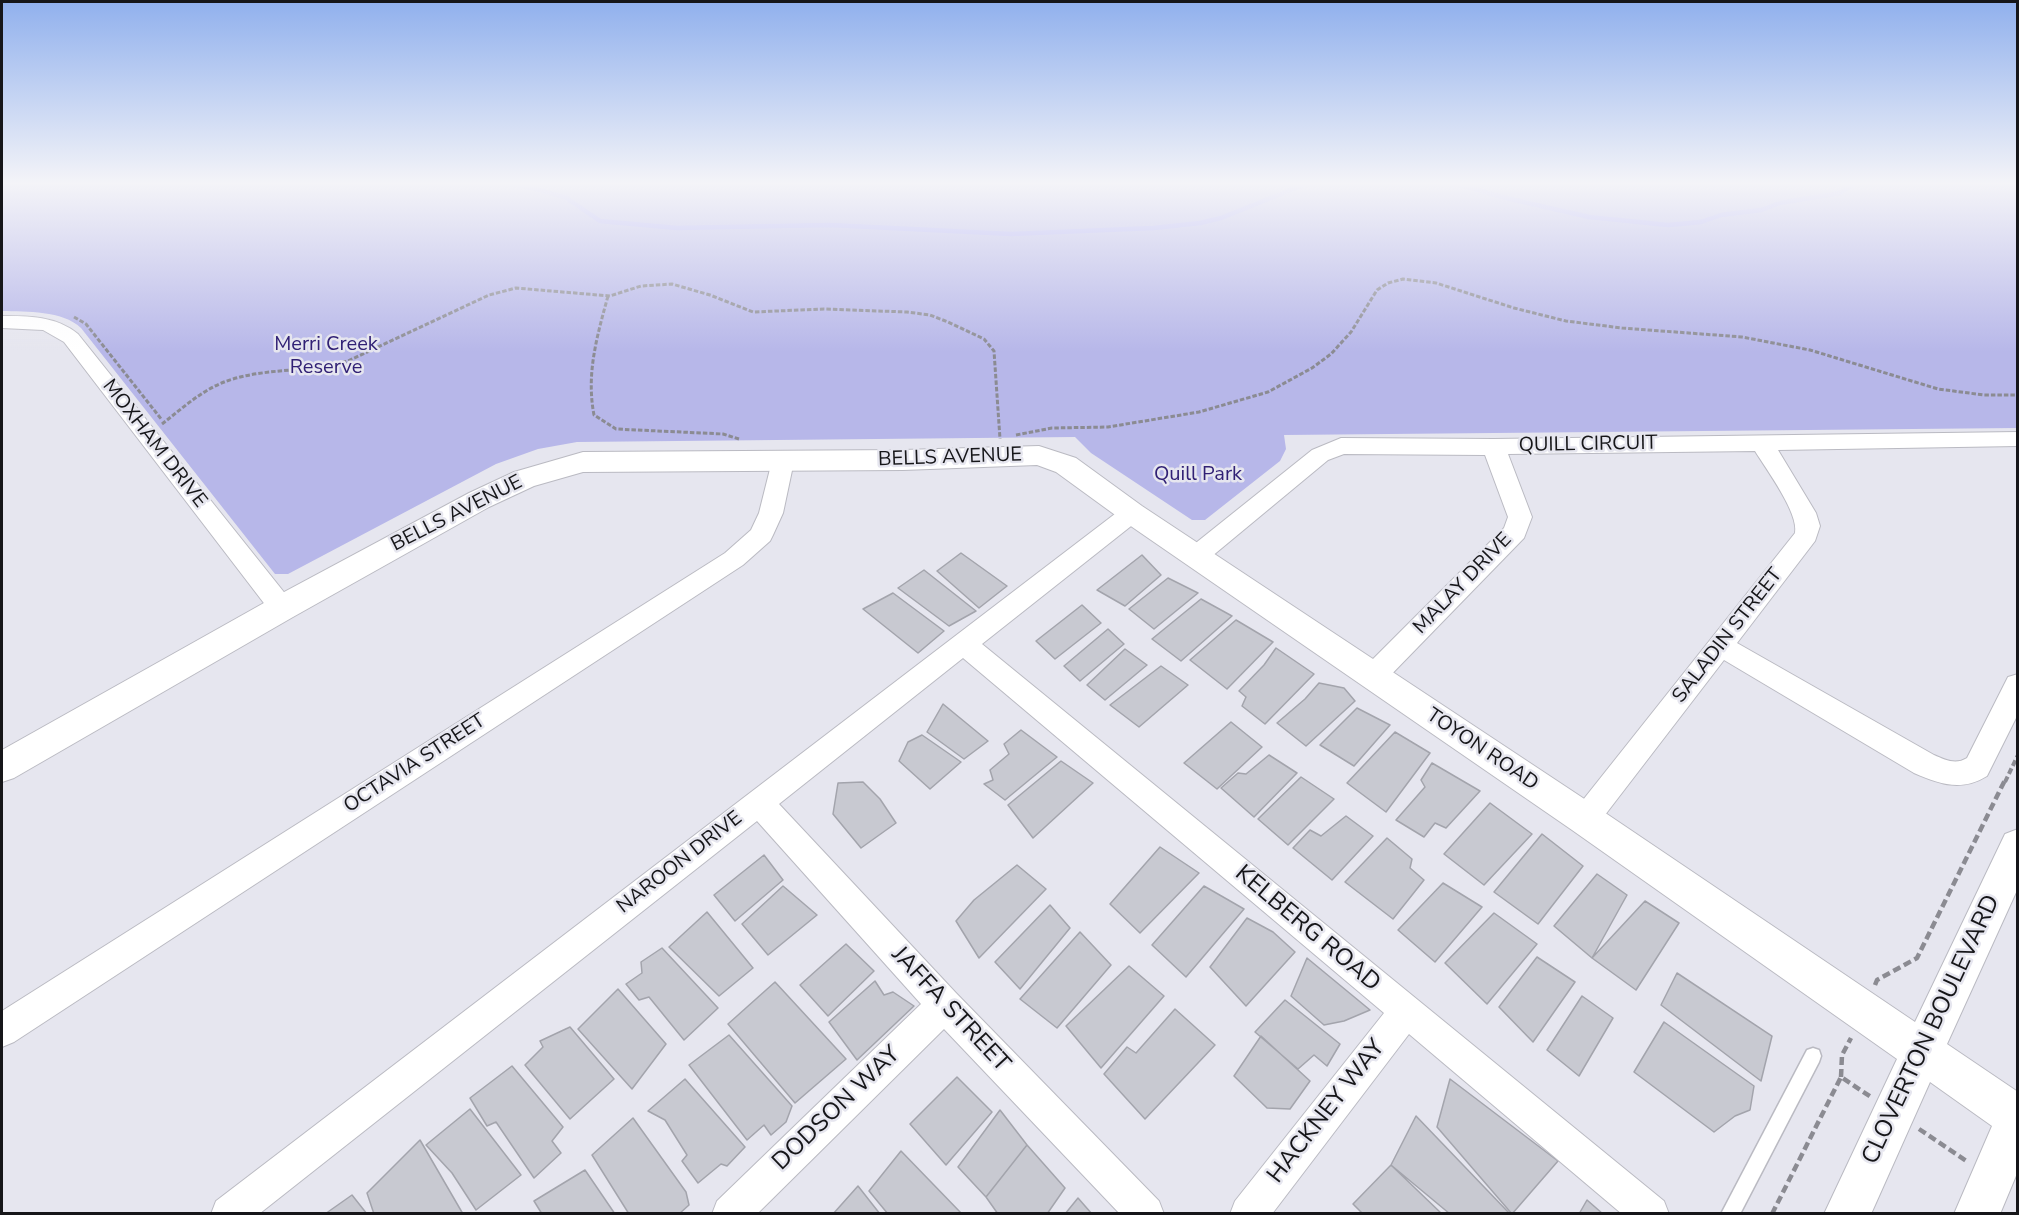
<!DOCTYPE html>
<html>
<head>
<meta charset="utf-8">
<style>
	body { margin:0 }
	#map { position:relative; width:2019px; height:1215px; overflow:hidden; background:#e6e6ef; font-family:"Nunito Sans",sans-serif }
	canvas { display:block }
	.frame { position:absolute; inset:0; border:3px solid #161619; pointer-events:none }
</style>
</head>
<body>
<div id="map">
<canvas width="2019" height="1215"></canvas>
<div class="frame"></div>
</div>
<script>
const g = document.querySelector('canvas').getContext('2d');
g.lineJoin = 'round';
function fill(path, color) { g.fillStyle = color; g.fill(path, 'evenodd'); }
function stroke(path, color, width, dash) { g.strokeStyle = color; g.lineWidth = width; g.lineCap = dash ? 'butt' : 'round'; g.setLineDash(dash || []); g.stroke(path); }
function label(font, color, halo, rows, align = 'center') {
  g.font = font + ' "Nunito Sans",sans-serif'; g.lineWidth = 5; g.setLineDash([]); g.textBaseline = 'middle'; g.strokeStyle = halo; g.fillStyle = color; for (const [text, x, y, turn = 0] of rows) {
    g.save(); g.translate(x, y); g.rotate((+turn || 0) * Math.PI / 180); g.textAlign = isNaN(turn) ? turn : align; if (halo) g.strokeText(text, 0, 0); g.fillText(text, 0, 0); g.restore();
  }
}
fill(new Path2D(`
	M 2,182 L 2017,182 L 2017,428 L 1284,435 L 1286,449 L 1280,461 L 1205,520 L 1192,520 L 1091,453 L 1075,437 L 577,442 L 538,449 L 496,464 L 288,574 L 275,574 L 81,328 C 62,310 27,312 2,311 Z`), '#b7b7e9');
stroke(new Path2D(`
	M 509,182 L 565,197 L 600,221 L 677,228 L 830,225 L 1011,234 L 1154,228 L 1200,223 L 1221,218 L 1311,182
	M 1450,182 L 1506,198 L 1589,217 L 1668,225 L 1701,222 L 1721,215 L 1761,210 L 1780,203 L 1840,193 L 1858,182`), '#acabf5', 4.5);
const building = new Path2D(`
	M 961,553 L 1007,586 L 979,608 L 937,571 Z
	M 1142,555 L 1161,575 L 1125,606 L 1097,590 Z
	M 924,570 L 976,611 L 949,626 L 898,588 Z
	M 1168,578 L 1198,593 L 1154,629 L 1129,609 Z
	M 893,593 L 944,631 L 918,653 L 863,609 Z
	M 1201,599 L 1232,616 L 1181,661 L 1152,639 Z
	M 1082,605 L 1101,623 L 1055,659 L 1036,641 Z
	M 1236,620 L 1273,642 L 1227,689 L 1190,660 Z
	M 1108,629 L 1124,644 L 1080,681 L 1064,666 Z
	M 1276,648 L 1314,674 L 1265,724 L 1242,706 L 1246,697 L 1239,691 L 1264,665 Z
	M 1125,649 L 1147,665 L 1105,700 L 1087,685 Z
	M 1161,666 L 1188,685 L 1139,727 L 1110,705 Z
	M 1319,683 L 1344,688 L 1355,701 L 1306,746 L 1277,723 L 1305,699 Z
	M 943,704 L 988,741 L 964,759 L 927,732 Z
	M 1357,708 L 1390,725 L 1354,766 L 1320,745 Z
	M 1231,722 L 1262,747 L 1217,789 L 1184,763 Z
	M 1021,730 L 1057,757 L 1005,800 L 984,784 L 993,780 L 990,770 L 1009,754 L 1004,744 Z
	M 1395,732 L 1430,753 L 1386,812 L 1347,783 Z
	M 922,735 L 961,762 L 930,789 L 899,761 L 908,742 Z
	M 1269,755 L 1297,773 L 1254,817 L 1221,788 L 1238,773 L 1246,774 Z
	M 1061,761 L 1093,783 L 1033,838 L 1008,805 Z
	M 1432,763 L 1480,791 L 1446,828 L 1435,823 L 1424,837 L 1396,820 L 1425,787 L 1421,780 Z
	M 1301,777 L 1334,799 L 1288,845 L 1258,819 Z
	M 863,782 L 880,799 L 896,823 L 861,848 L 833,814 L 838,783 Z
	M 1490,803 L 1532,834 L 1484,885 L 1444,854 Z
	M 1346,816 L 1373,836 L 1332,880 L 1293,848 L 1310,830 L 1321,836 Z
	M 1542,834 L 1583,866 L 1538,924 L 1494,892 Z
	M 1387,838 L 1412,859 L 1410,868 L 1424,880 L 1393,919 L 1345,882 Z
	M 1160,847 L 1199,873 L 1140,933 L 1110,904 Z
	M 764,855 L 783,880 L 735,921 L 714,895 Z
	M 1017,865 L 1046,889 L 979,958 L 956,921 L 974,900 Z
	M 1597,874 L 1627,895 L 1592,958 L 1554,926 Z
	M 1443,883 L 1482,907 L 1435,962 L 1398,930 Z
	M 783,886 L 817,915 L 768,955 L 742,924 Z
	M 1204,886 L 1244,909 L 1186,977 L 1152,945 Z
	M 1645,901 L 1679,923 L 1636,990 L 1592,958 Z
	M 1050,905 L 1070,928 L 1020,989 L 995,962 Z
	M 707,912 L 753,968 L 719,996 L 669,947 Z
	M 1494,913 L 1537,944 L 1487,1004 L 1445,963 Z
	M 1247,918 L 1273,932 L 1295,952 L 1246,1006 L 1210,967 Z
	M 1080,932 L 1111,965 L 1057,1028 L 1020,999 Z
	M 846,944 L 874,971 L 828,1016 L 800,985 Z
	M 662,948 L 718,1008 L 684,1040 L 649,997 L 639,1000 L 626,984 L 642,973 L 641,962 Z
	M 1537,957 L 1575,982 L 1533,1042 L 1499,1007 Z
	M 1307,958 L 1370,1010 L 1344,1021 L 1324,1025 L 1291,996 Z
	M 1129,966 L 1164,996 L 1101,1068 L 1066,1026 Z
	M 1677,973 L 1772,1036 L 1761,1081 L 1661,1005 Z
	M 875,981 L 884,995 L 893,992 L 914,1006 L 857,1060 L 829,1022 Z
	M 775,982 L 846,1059 L 795,1103 L 728,1024 Z
	M 618,989 L 666,1044 L 632,1089 L 578,1029 Z
	M 1582,996 L 1613,1018 L 1579,1076 L 1547,1050 Z
	M 1285,1000 L 1340,1044 L 1327,1066 L 1314,1055 L 1298,1069 L 1255,1032 Z
	M 1175,1009 L 1215,1045 L 1145,1119 L 1104,1074 L 1127,1047 L 1136,1053 Z
	M 1664,1022 L 1754,1086 L 1750,1110 L 1735,1116 L 1714,1132 L 1634,1072 Z
	M 570,1027 L 614,1079 L 570,1119 L 525,1065 L 543,1047 L 540,1041 Z
	M 729,1035 L 792,1106 L 786,1122 L 771,1135 L 764,1125 L 747,1140 L 689,1065 Z
	M 1261,1036 L 1310,1081 L 1290,1109 L 1267,1108 L 1234,1076 Z
	M 512,1066 L 563,1127 L 552,1141 L 561,1153 L 534,1178 L 496,1122 L 487,1126 L 470,1098 Z
	M 957,1077 L 992,1112 L 946,1165 L 910,1124 Z
	M 685,1079 L 745,1147 L 727,1166 L 721,1164 L 698,1183 L 682,1161 L 687,1155 L 665,1120 L 648,1111 Z
	M 1450,1079 L 1558,1161 L 1512,1214 L 1437,1127 Z
	M 470,1109 L 521,1175 L 476,1210 L 452,1173 L 426,1145 Z
	M 1000,1110 L 1027,1145 L 986,1197 L 958,1167 Z
	M 1416,1116 L 1510,1214 L 1450,1214 L 1391,1165 Z
	M 633,1118 L 686,1192 L 689,1205 L 679,1214 L 629,1214 L 592,1155 Z
	M 420,1140 L 463,1214 L 374,1214 L 367,1193 Z
	M 1027,1145 L 1065,1188 L 1047,1214 L 998,1214 L 986,1197 Z
	M 901,1151 L 962,1214 L 888,1214 L 869,1191 Z
	M 1391,1165 L 1442,1214 L 1363,1214 L 1353,1204 Z
	M 585,1170 L 615,1214 L 542,1214 L 534,1201 Z
	M 858,1186 L 880,1214 L 833,1214 Z
	M 352,1195 L 367,1214 L 325,1214 Z
	M 1078,1198 L 1092,1214 L 1065,1214 Z
	M 1587,1200 L 1603,1214 L 1579,1214 Z`);
fill(building, '#c8c9d1');
stroke(building, '#a3a4ac', 1.5);
const service = new Path2D(`
	M 1813,1048 L 1819,1050 L 1821,1056 L 1819,1062 L 1740,1214 L 1721,1214 L 1807,1050 Z`);
const minor = new Path2D(`
	M 2,316 C 29,316 56,316 78,334 L 291,601 L 295,608 L 291,615 L 282,618 L 273,615 L 64,342 L 43,330 L 2,328 Z
	M 2018,432 L 2018,446 L 1778,450 L 1816,513 L 1820,526 L 1815,541 L 1737,643 L 1934,755 C 1945,760 1956,765 1967,758 L 2008,677 L 2018,674 L 2018,714 L 1987,776 C 1961,792 1940,784 1914,773 L 1724,660 L 1595,828 L 1585,832 L 1575,828 L 1570,819 L 1575,810 L 1795,533 C 1799,513 1766,469 1755,451 L 1508,454 L 1532,517 L 1524,538 L 1382,684 L 1373,687 L 1364,684 L 1360,676 L 1364,668 L 1504,528 L 1508,517 L 1485,455 L 1344,454 L 1328,460 L 1205,562 L 1196,565 L 1187,562 L 1184,556 L 1187,550 L 1312,450 L 1341,438 L 1494,439 Z
	M 783,453 L 791,456 L 794,461 L 783,513 L 773,535 L 770,541 L 743,565 L 14,1042 L 2,1047 L 2,1011 L 725,553 L 751,530 L 759,513 L 772,461 L 775,456 Z
	M 1132,505 L 1140,507 L 1144,513 L 1140,519 L 982,644 L 1664,1201 L 1669,1214 L 1622,1214 L 1409,1034 L 1272,1214 L 1230,1214 L 1235,1201 L 1384,1013 L 963,658 L 779,804 L 956,993 L 1159,1201 L 1164,1214 L 1120,1214 L 944,1029 L 757,1214 L 712,1214 L 717,1201 L 921,1004 L 757,821 L 259,1214 L 211,1214 L 216,1201 L 1124,507 Z`);
const tertiary = new Path2D(`
	M 1039,446 L 1076,458 L 1142,506 L 1598,808 L 1915,1022 L 2005,834 L 2018,829 L 2018,888 L 1947,1044 L 2018,1092 L 2018,1171 L 2000,1214 L 1954,1214 L 1992,1126 L 1930,1082 L 1871,1214 L 1824,1214 L 1897,1059 L 1572,830 L 1122,520 L 1056,472 L 1037,465 L 903,470 L 583,472 L 534,486 L 489,507 L 293,617 L 14,778 L 2,782 L 2,750 L 271,599 L 469,493 L 514,472 L 583,452 L 903,450 Z`);
stroke(service, '#babac2', 3);
stroke(minor, '#babac2', 2);
stroke(tertiary, '#babac2', 2);
stroke(new Path2D(`
	M 608,296 C 597,336 586,374 594,415 L 616,429 L 723,434 L 739,439
	M 74,317 L 86,324 L 162,420
	M 162,424 C 184,407 205,387 233,379 C 270,368 310,372 348,361 L 489,295 L 516,288 L 610,296 L 641,286 L 672,284 L 710,295 L 753,312 L 824,309 L 907,312 L 930,315 L 948,322 L 984,339 L 994,351 L 1000,439
	M 1016,435 L 1052,428 L 1108,427 L 1199,412 L 1268,392 L 1312,368 L 1331,354 L 1351,332 L 1377,290 L 1388,283 L 1403,279 L 1436,283 L 1514,308 L 1566,321 L 1622,328 L 1742,337 L 1810,350 L 1938,389 L 1984,395 L 2018,395`), '#8b8b92', 3, [4.5, 2]);
stroke(new Path2D(`
	M 2005,782 L 2018,755`), '#8b8b92', 4, [6, 3]);
stroke(new Path2D(`
	M 1875,985 L 1877,980 L 1917,958 L 2005,780
	M 1841,1077 L 1842,1055 L 1851,1038
	M 1919,1129 L 1968,1162
	M 1772,1214 L 1841,1077 L 1871,1097`), '#8b8b92', 4.5, [8, 4]);
fill(service, '#fff');
fill(minor, '#fff');
fill(tertiary, '#fff');
const sky = g.createLinearGradient(0, 0, 0, 352);
sky.addColorStop(0, '#90b0ed');
sky.addColorStop(0.52, '#f4f4f8');
sky.addColorStop(1, '#f4f4f800');
g.fillStyle = sky;
g.fillRect(0, 0, 2019, 352);
label('20px', '#312175', '#e6e6ef', [
	["Merri Creek",326,345],
	["Reserve",326,368],
	["Quill Park",1198,475]
]);
label('20px', '#161619', '#e6e6ef', [
	["MOXHAM DRIVE",154,444,52],
	["QUILL CIRCUIT",1588,445,-1],
	["BELLS AVENUE",950,458,-2],
	["BELLS AVENUE",457,514,-27],
	["MALAY DRIVE",1463,584,-46],
	["SALADIN STREET",1728,636,-52],
	["TOYON ROAD",1482,750,34],
	["OCTAVIA STREET",415,764,-33],
	["NAROON DRIVE",680,863,-38]
]);
label('24px', '#161619', '#e6e6ef', [
	["KELBERG ROAD",1307,929,40],
	["JAFFA STREET",950,1010,47],
	["CLOVERTON BOULEVARD",1932,1030,-65],
	["DODSON WAY",837,1109,-44],
	["HACKNEY WAY",1327,1112,-52]
]);
</script>
</body>
</html>
